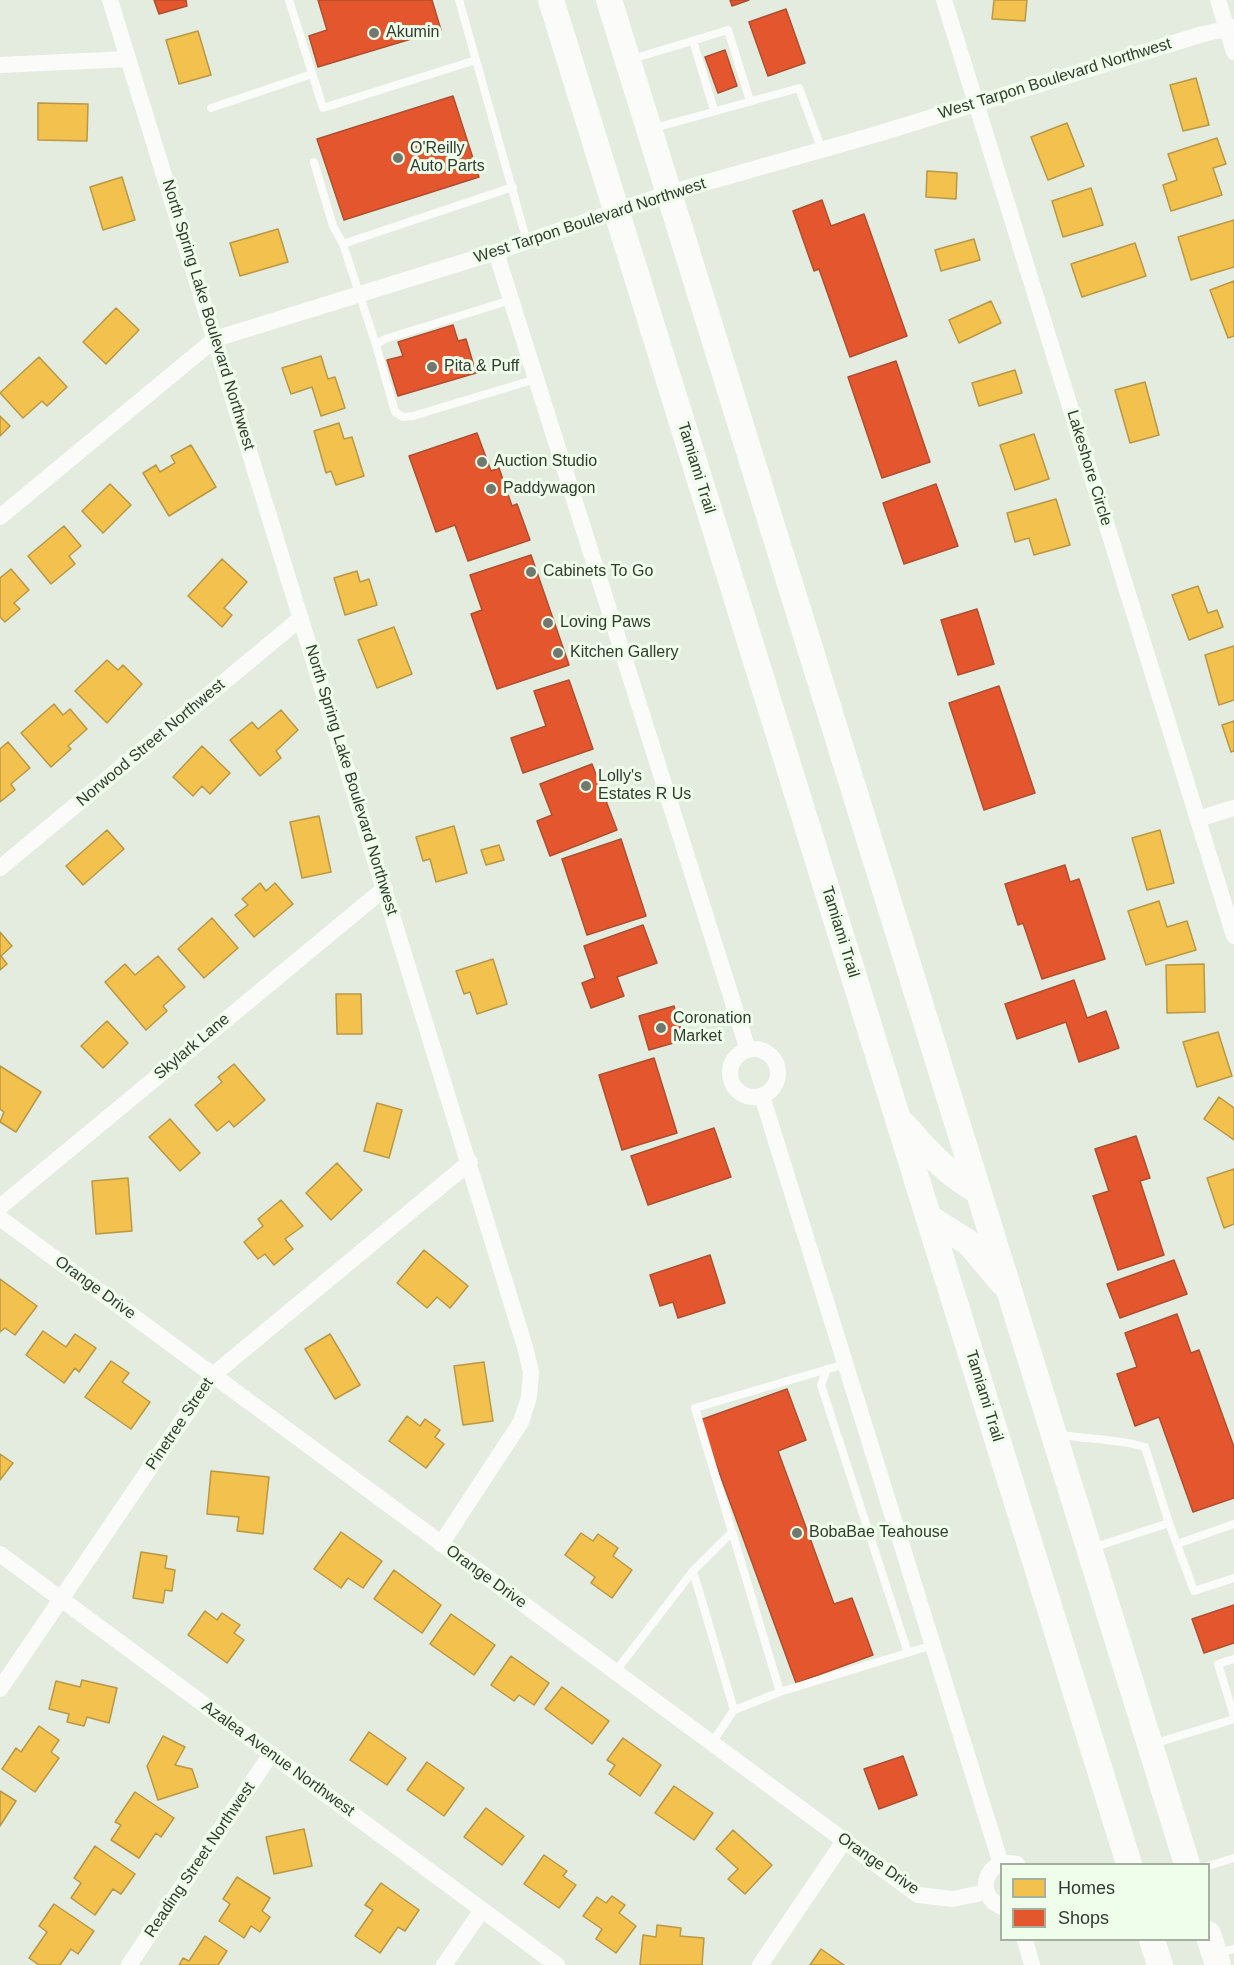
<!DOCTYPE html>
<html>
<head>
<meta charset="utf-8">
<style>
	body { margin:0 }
	#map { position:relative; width:1234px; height:1965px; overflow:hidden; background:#e3ecdf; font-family:Arial,sans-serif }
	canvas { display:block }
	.legend { position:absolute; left:1000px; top:1863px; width:210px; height:78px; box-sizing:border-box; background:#effeea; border:2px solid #a4b0a0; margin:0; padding:8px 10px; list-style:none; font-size:18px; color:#333a31 }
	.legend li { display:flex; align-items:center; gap:12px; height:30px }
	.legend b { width:30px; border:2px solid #a4b0a0 }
</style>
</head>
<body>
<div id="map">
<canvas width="1234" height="1965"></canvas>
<ul class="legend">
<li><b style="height:16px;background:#f2c14e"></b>Homes</li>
<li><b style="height:16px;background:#e4572e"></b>Shops</li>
</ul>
</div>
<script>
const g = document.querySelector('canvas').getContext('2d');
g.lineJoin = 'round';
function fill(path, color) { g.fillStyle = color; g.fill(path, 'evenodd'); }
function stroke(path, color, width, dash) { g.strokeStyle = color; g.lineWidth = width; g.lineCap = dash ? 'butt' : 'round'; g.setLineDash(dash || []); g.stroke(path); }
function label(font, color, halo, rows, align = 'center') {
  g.font = font + ' Arial,sans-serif'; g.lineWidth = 6; g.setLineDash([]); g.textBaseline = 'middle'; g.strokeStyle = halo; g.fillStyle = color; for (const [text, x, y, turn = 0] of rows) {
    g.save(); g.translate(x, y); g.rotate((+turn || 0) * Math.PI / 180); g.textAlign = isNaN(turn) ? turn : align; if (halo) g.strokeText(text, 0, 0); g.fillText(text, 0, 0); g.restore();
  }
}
const homes = new Path2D(`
	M 994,0 L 1027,0 L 1025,21 L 992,19 Z
	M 198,31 L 211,75 L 179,84 L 166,40 Z
	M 1196,78 L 1209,125 L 1183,131 L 1170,85 Z
	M 38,103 L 88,104 L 87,141 L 38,140 Z
	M 1067,123 L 1084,166 L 1048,180 L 1031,137 Z
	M 1217,138 L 1226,164 L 1213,168 L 1222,195 L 1171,211 L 1163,185 L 1177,180 L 1168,154 Z
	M 927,171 L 957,173 L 956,199 L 926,197 Z
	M 122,177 L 135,220 L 103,230 L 90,187 Z
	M 1091,188 L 1103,225 L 1063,237 L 1052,201 Z
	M 1234,220 L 1234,267 L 1191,280 L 1178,237 Z
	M 278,229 L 288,262 L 240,276 L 230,243 Z
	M 974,239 L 980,260 L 941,271 L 935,250 Z
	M 1135,243 L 1146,276 L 1082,297 L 1071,264 Z
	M 1234,281 L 1234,336 L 1228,338 L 1210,290 Z
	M 991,301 L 1001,323 L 959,343 L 949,320 Z
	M 116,308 L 139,330 L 106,364 L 83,342 Z
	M 321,356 L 328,379 L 335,377 L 345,408 L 321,416 L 312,387 L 291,394 L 282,368 Z
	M 39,357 L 67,387 L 47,406 L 42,401 L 23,418 L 0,393 Z
	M 1015,370 L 1022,393 L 979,406 L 972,383 Z
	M 1145,382 L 1159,435 L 1130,443 L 1115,390 Z
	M 0,416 L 10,426 L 0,436 Z
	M 339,423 L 344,439 L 352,437 L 364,476 L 336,485 L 331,471 L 326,473 L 314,431 Z
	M 1034,434 L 1049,479 L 1015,490 L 1000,445 Z
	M 191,445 L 216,487 L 169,516 L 143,473 L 156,465 L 160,472 L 175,463 L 171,456 Z
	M 110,484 L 131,505 L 103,533 L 82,511 Z
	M 1056,499 L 1070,545 L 1034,555 L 1029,538 L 1015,542 L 1007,513 Z
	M 64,526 L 81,546 L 69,556 L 75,564 L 51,584 L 28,556 Z
	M 222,559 L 247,582 L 224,608 L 232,615 L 222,627 L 188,596 Z
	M 11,569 L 29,590 L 14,603 L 20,609 L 5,622 L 0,617 L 0,578 Z
	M 357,571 L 360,582 L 369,579 L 377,605 L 345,615 L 334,578 Z
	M 1198,586 L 1208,613 L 1217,610 L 1223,627 L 1189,640 L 1172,595 Z
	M 394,627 L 412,674 L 377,688 L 358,640 Z
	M 1234,646 L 1234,700 L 1219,705 L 1205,655 Z
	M 107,660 L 118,670 L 123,665 L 142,684 L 107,723 L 75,691 Z
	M 54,704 L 63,715 L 70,709 L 87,729 L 68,746 L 71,749 L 51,767 L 21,733 Z
	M 281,710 L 298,730 L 276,751 L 281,758 L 260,776 L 230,740 L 252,722 L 258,729 Z
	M 1234,721 L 1234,751 L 1231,752 L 1222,725 Z
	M 8,742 L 30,768 L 11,784 L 15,790 L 0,802 L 0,749 Z
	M 202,746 L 230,773 L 210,794 L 202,786 L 193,796 L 173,777 Z
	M 319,816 L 331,872 L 302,878 L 290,822 Z
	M 454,826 L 467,873 L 436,882 L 430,859 L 423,861 L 416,837 Z
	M 107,830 L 124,849 L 83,885 L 66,866 Z
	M 1160,830 L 1174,883 L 1147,890 L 1132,838 Z
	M 499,845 L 504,860 L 486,865 L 481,850 Z
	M 260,883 L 266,891 L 275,883 L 293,904 L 254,937 L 235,915 L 248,905 L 242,899 Z
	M 1159,901 L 1167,927 L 1187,921 L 1196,950 L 1146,965 L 1128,911 Z
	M 212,918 L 238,948 L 204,978 L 178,949 Z
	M 0,932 L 12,946 L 1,956 L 7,964 L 0,970 Z
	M 158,956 L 185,987 L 163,1006 L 167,1011 L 146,1030 L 105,982 L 125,964 L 135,975 Z
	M 493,959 L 507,1004 L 477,1014 L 470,992 L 464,994 L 456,971 Z
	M 1204,964 L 1205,1012 L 1167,1013 L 1166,965 Z
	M 336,994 L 361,994 L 362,1034 L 337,1034 Z
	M 107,1021 L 128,1043 L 103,1068 L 81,1046 Z
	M 1218,1032 L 1232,1076 L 1197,1087 L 1183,1042 Z
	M 234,1064 L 265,1100 L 234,1127 L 229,1121 L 217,1131 L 195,1105 L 222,1082 L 218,1077 Z
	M 0,1066 L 41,1092 L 16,1132 L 0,1122 L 4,1112 L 0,1109 Z
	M 1219,1097 L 1234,1108 L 1234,1140 L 1204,1119 Z
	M 377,1103 L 402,1110 L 389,1158 L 364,1151 Z
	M 170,1119 L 200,1153 L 180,1171 L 149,1137 Z
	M 337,1163 L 362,1190 L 331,1220 L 306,1193 Z
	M 1234,1169 L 1234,1224 L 1224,1228 L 1207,1178 Z
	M 128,1178 L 132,1231 L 96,1234 L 92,1181 Z
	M 281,1200 L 303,1226 L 285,1239 L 293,1249 L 274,1265 L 265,1254 L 258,1259 L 244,1242 L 263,1226 L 258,1219 Z
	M 424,1250 L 468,1286 L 450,1308 L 437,1297 L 427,1308 L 397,1283 Z
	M 0,1279 L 37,1306 L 15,1335 L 5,1328 L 0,1332 Z
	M 43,1331 L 66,1347 L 75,1334 L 96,1348 L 79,1372 L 75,1368 L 64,1383 L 26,1355 Z
	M 330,1334 L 360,1385 L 335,1399 L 305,1349 Z
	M 111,1361 L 129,1373 L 122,1382 L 150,1402 L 131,1429 L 85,1397 Z
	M 484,1362 L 493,1421 L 463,1425 L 454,1366 Z
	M 407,1416 L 420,1426 L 425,1419 L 440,1430 L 435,1437 L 444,1444 L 426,1468 L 389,1441 Z
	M 0,1454 L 13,1463 L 0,1480 Z
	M 211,1471 L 269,1477 L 263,1534 L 237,1531 L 239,1517 L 207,1514 Z
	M 341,1532 L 382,1561 L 363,1588 L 348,1578 L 341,1588 L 314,1569 Z
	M 581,1533 L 593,1541 L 598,1534 L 618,1548 L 613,1556 L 632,1570 L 612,1598 L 591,1583 L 595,1577 L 565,1555 Z
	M 141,1552 L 167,1556 L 165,1568 L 175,1570 L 172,1591 L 165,1590 L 163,1603 L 133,1598 Z
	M 394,1570 L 441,1605 L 422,1633 L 374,1599 Z
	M 205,1611 L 217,1620 L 222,1613 L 240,1625 L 234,1633 L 244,1640 L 227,1663 L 188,1635 Z
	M 451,1614 L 495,1645 L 474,1675 L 430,1644 Z
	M 511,1656 L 549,1683 L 534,1705 L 519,1695 L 514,1701 L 491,1685 Z
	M 82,1680 L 117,1688 L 109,1723 L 87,1717 L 84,1726 L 67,1722 L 69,1714 L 49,1709 L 56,1681 L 80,1687 Z
	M 562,1687 L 609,1721 L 592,1744 L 545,1709 Z
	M 39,1726 L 59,1740 L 51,1752 L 59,1758 L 35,1792 L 2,1769 L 16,1748 L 21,1752 Z
	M 369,1732 L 406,1758 L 387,1785 L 350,1760 Z
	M 163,1736 L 185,1747 L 175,1765 L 192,1769 L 198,1787 L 158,1800 L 147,1766 Z
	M 623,1738 L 661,1765 L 640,1796 L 609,1774 L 615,1765 L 607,1760 Z
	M 427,1762 L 464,1788 L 444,1816 L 407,1790 Z
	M 674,1786 L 713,1813 L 694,1840 L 655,1813 Z
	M 0,1791 L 16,1801 L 0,1826 Z
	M 135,1792 L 174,1818 L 161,1837 L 156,1833 L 139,1858 L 111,1840 L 121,1825 L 115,1822 Z
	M 486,1808 L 524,1836 L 502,1865 L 464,1837 Z
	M 304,1829 L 312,1866 L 274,1874 L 266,1837 Z
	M 733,1830 L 772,1865 L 745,1894 L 728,1879 L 738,1869 L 716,1849 Z
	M 95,1846 L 135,1874 L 121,1894 L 113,1889 L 95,1915 L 71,1898 L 81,1883 L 74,1878 Z
	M 544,1855 L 567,1871 L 563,1876 L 576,1885 L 559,1908 L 524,1884 Z
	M 237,1877 L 270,1898 L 262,1911 L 270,1917 L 260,1932 L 251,1926 L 244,1938 L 219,1921 L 230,1904 L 223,1899 Z
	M 381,1883 L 419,1910 L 405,1931 L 398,1927 L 380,1953 L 355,1936 L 373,1910 L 365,1905 Z
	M 612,1896 L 625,1905 L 619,1913 L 636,1926 L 616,1953 L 596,1939 L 602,1929 L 583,1916 L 597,1897 L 606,1903 Z
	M 54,1904 L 94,1931 L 78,1954 L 71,1949 L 60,1965 L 39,1965 L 29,1958 L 47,1932 L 39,1926 Z
	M 657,1925 L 681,1928 L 680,1936 L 704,1938 L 702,1965 L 640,1965 L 643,1935 L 656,1937 Z
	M 205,1936 L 227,1951 L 218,1965 L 179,1965 L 183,1958 L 189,1961 Z
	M 821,1949 L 844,1965 L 810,1965 Z`);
fill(homes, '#f2c14e');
stroke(homes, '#b99845', 1.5);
const shops = new Path2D(`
	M 154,0 L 186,0 L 187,6 L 159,14 Z
	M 318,0 L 432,0 L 441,30 L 318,67 L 309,36 L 327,30 Z
	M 730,0 L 749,0 L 732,6 Z
	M 786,9 L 805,63 L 768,76 L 749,22 Z
	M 725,50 L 737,86 L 718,93 L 705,57 Z
	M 453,96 L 479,177 L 344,220 L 317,139 Z
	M 822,200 L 831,226 L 864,214 L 907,336 L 850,357 L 819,269 L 814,271 L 793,211 Z
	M 453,325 L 458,341 L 466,339 L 476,373 L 398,396 L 387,360 L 403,356 L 398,342 Z
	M 896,361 L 930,462 L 882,478 L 848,377 Z
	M 477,433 L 491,471 L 499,468 L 512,506 L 517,504 L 530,540 L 468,561 L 455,525 L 436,532 L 409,456 Z
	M 936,484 L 958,546 L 904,564 L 883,503 Z
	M 531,555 L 569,665 L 497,689 L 471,614 L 482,610 L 470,575 Z
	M 977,609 L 994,664 L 958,675 L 941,620 Z
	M 569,680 L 593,749 L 523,773 L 511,738 L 546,726 L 534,691 Z
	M 999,686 L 1035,793 L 984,810 L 949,703 Z
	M 592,764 L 617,830 L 550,856 L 537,821 L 552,815 L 540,784 Z
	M 621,839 L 646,916 L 587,935 L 562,859 Z
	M 1065,865 L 1070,882 L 1079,879 L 1105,959 L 1042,979 L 1023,923 L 1018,925 L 1005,884 Z
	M 643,925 L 657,963 L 617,977 L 624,996 L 591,1008 L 582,983 L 595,978 L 584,946 Z
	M 1074,980 L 1087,1018 L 1106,1011 L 1119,1048 L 1079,1062 L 1066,1022 L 1017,1039 L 1005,1004 Z
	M 674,1006 L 684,1040 L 649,1050 L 639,1016 Z
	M 654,1058 L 677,1133 L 622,1150 L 599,1075 Z
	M 714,1128 L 731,1177 L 648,1205 L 631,1156 Z
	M 1136,1136 L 1150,1178 L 1140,1181 L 1164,1255 L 1118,1270 L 1093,1196 L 1109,1191 L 1095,1149 Z
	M 710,1255 L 725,1303 L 678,1318 L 673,1302 L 660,1306 L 650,1275 Z
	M 1174,1260 L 1187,1294 L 1120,1318 L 1107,1284 Z
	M 1177,1314 L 1191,1353 L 1199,1350 L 1234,1447 L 1234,1498 L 1193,1512 L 1159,1417 L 1135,1426 L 1117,1374 L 1137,1367 L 1125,1333 Z
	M 787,1389 L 806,1440 L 778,1451 L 834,1604 L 852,1598 L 873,1655 L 796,1683 L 700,1420 Z
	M 1234,1605 L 1234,1643 L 1204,1653 L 1192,1619 Z
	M 903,1756 L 917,1795 L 879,1809 L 864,1769 Z`);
fill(shops, '#e4572e');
stroke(shops, '#af4e2f', 1.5);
stroke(new Path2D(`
	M 289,0 L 323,108 L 476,60 L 527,242
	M 459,0 L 476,60
	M 693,41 L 714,110
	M 629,60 L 728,30 L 750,101
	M 211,108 L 312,74
	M 651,129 L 799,88 L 822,150
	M 314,162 L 333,226 L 343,244 L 376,345
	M 343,244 L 513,187
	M 511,300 L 385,339 L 376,345 L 395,412 L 403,417 L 413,416 L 536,379
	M 845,1364 L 695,1408 L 780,1692 L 933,1645
	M 827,1369 L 821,1385 L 908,1653
	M 1057,1434 C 1087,1440 1117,1438 1145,1447 L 1169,1523 L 1092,1548
	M 1169,1523 L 1194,1591 L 1234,1578
	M 1177,1544 L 1234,1524
	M 693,1571 L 732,1532
	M 1234,1659 L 1218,1664 L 1234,1716
	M 615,1672 L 693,1571 L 734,1710 L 711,1744
	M 734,1710 L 780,1692
	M 1153,1744 L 1234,1719
	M 1208,1866 L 1234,1858
	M 1218,1953 L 1234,1949`), '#fbfcfa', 8);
stroke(new Path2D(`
	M 110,0 L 525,1347 L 531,1372 L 529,1397 L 521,1422 L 441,1544
	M 944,0 L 1234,936
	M 1218,0 L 1234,52
	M 0,65 L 128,59
	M 496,252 L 748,1050
	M 0,517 L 215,339 L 496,252 L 669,193 L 874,135 L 1203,34 L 1234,27
	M 1198,819 L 1234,808
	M 0,868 L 301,618
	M730 1073a24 24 0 1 1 48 0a24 24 0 1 1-48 0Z
	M 762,1096 L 1001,1864
	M 0,1207 L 385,888
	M 0,1218 L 918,1895 L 953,1899 L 986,1892
	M 0,1554 L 557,1965
	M 0,1689 L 213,1375 L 470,1162
	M 1002,1907 C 973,1895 986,1856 1017,1864
	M 1025,1940 L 1032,1965
	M 129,1965 L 271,1754
	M 444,1965 L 482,1910
	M 760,1965 L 844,1841`), '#fbfcfa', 16);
stroke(new Path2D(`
	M 551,0 L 1129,1864
	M 609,0 L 1187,1864
	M 904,1125 C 927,1151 947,1174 978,1191
	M 928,1217 L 969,1243 L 1002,1282
	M 1208,1934 L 1218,1965
	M 1152,1940 L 1160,1965`), '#fbfcfa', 26);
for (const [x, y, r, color] of [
	[374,33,6,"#71786e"],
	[398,158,6,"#71786e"],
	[432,367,6,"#71786e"],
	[482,462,6,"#71786e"],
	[491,489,6,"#71786e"],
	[531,572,6,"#71786e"],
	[548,623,6,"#71786e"],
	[558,653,6,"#71786e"],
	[586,786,6,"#71786e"],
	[661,1028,6,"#71786e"],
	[797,1533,6,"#71786e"]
]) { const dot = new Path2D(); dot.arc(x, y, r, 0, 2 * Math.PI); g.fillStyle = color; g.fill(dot); stroke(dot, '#effeea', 2); }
label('16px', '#333a31', '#effeea', [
	["Akumin",386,33],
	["O'Reilly",410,149],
	["Auto Parts",410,167],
	["Pita & Puff",444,367],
	["Auction Studio",494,462],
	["Paddywagon",503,489],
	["Cabinets To Go",543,572],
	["Loving Paws",560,623],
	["Kitchen Gallery",570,653],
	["Lolly's",598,777],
	["Estates R Us",598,795],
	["Coronation",673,1019],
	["Market",673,1037],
	["BobaBae Teahouse",809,1533]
], 'left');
label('16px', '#333a31', '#effeea', [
	["West Tarpon Boulevard Northwest",1055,79,-17],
	["West Tarpon Boulevard Northwest",590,221,-18],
	["North Spring Lake Boulevard Northwest",208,315,73],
	["Tamiami Trail",696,468,73],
	["Lakeshore Circle",1089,468,73],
	["Norwood Street Northwest",151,743,-40],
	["North Spring Lake Boulevard Northwest",351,780,73],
	["Tamiami Trail",840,932,73],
	["Skylark Lane",192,1047,-40],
	["Orange Drive",95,1288,36],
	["Tamiami Trail",984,1396,73],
	["Pinetree Street",180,1424,-56],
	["Orange Drive",486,1577,36],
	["Azalea Avenue Northwest",278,1759,36],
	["Reading Street Northwest",200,1860,-56],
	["Orange Drive",878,1864,35]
]);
</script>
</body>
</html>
